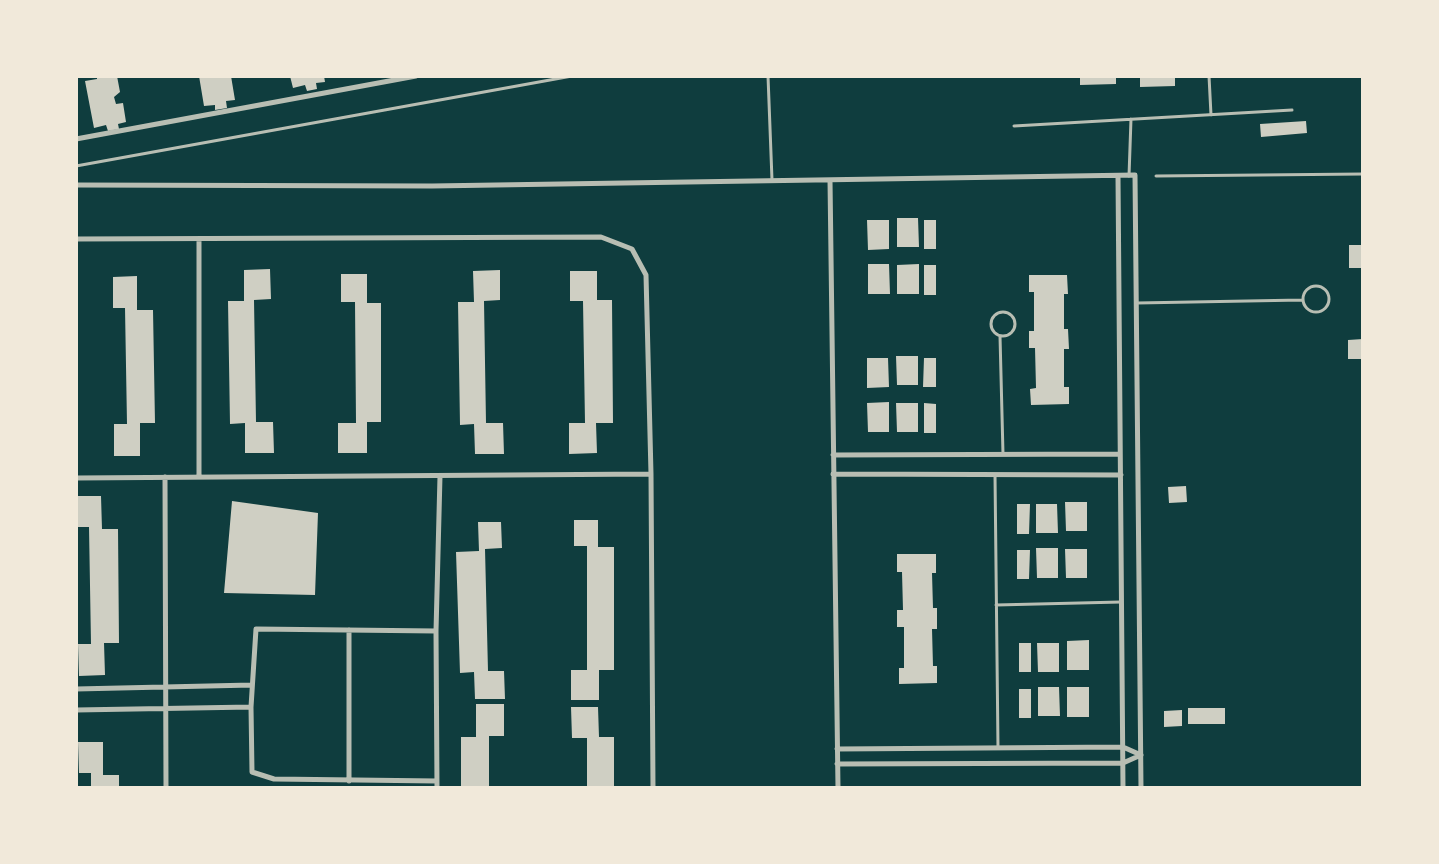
<!DOCTYPE html>
<html>
<head>
<meta charset="utf-8">
<style>
	body { margin:0 }
	#map { position:relative; width:1439px; height:864px; overflow:hidden; background:#0f3d3e; font-family:"Sofia Sans Condensed",sans-serif }
	canvas { display:block }
	.frame { position:absolute; inset:0; border:78px solid #f1e9da; pointer-events:none }
</style>
</head>
<body>
<div id="map">
<canvas width="1439" height="864"></canvas>
<div class="frame"></div>
</div>
<script>
const g = document.querySelector('canvas').getContext('2d');
g.lineJoin = 'round';
function fill(path, color) { g.fillStyle = color; g.fill(path, 'evenodd'); }
function stroke(path, color, width, dash) { g.strokeStyle = color; g.lineWidth = width; g.lineCap = dash ? 'butt' : 'round'; g.setLineDash(dash || []); g.stroke(path); }
fill(new Path2D(`
	M 97,76 L 117,76 L 120,92 L 114,97 L 116,104 L 123,103 L 126,122 L 118,124 L 119,129 L 108,131 L 106,125 L 94,128 L 85,81 L 97,79 Z
	M 199,76 L 231,76 L 235,100 L 226,101 L 227,108 L 215,110 L 215,105 L 204,106 Z
	M 290,76 L 324,76 L 325,82 L 316,83 L 317,89 L 307,91 L 305,85 L 293,88 Z
	M 1080,76 L 1116,76 L 1116,84 L 1080,85 Z
	M 1140,76 L 1175,76 L 1175,86 L 1140,87 Z
	M 1306,121 L 1307,133 L 1261,137 L 1260,124 Z
	M 897,218 L 918,218 L 919,247 L 897,247 Z
	M 867,220 L 889,220 L 889,249 L 868,250 Z
	M 924,220 L 936,220 L 936,249 L 924,249 Z
	M 1349,245 L 1363,245 L 1363,268 L 1349,268 Z
	M 868,264 L 889,264 L 890,294 L 868,294 Z
	M 919,264 L 919,294 L 897,294 L 897,265 Z
	M 924,265 L 936,265 L 936,295 L 924,295 Z
	M 270,269 L 271,299 L 254,300 L 256,422 L 273,422 L 274,453 L 245,453 L 245,423 L 230,424 L 228,301 L 244,301 L 244,270 Z
	M 500,270 L 500,300 L 484,301 L 486,423 L 503,423 L 504,454 L 475,454 L 474,424 L 460,425 L 458,302 L 474,302 L 473,271 Z
	M 570,271 L 597,271 L 597,300 L 612,300 L 613,423 L 596,423 L 597,453 L 569,454 L 569,423 L 585,423 L 583,301 L 570,301 Z
	M 341,274 L 367,274 L 367,303 L 381,303 L 381,422 L 367,422 L 367,453 L 338,453 L 338,423 L 356,423 L 355,302 L 341,302 Z
	M 1029,275 L 1067,275 L 1068,294 L 1064,294 L 1064,329 L 1068,329 L 1069,349 L 1064,349 L 1064,387 L 1069,387 L 1069,404 L 1031,405 L 1030,389 L 1036,388 L 1035,348 L 1029,348 L 1029,331 L 1034,331 L 1034,292 L 1029,292 Z
	M 137,276 L 137,310 L 153,310 L 155,423 L 140,423 L 140,456 L 114,456 L 114,424 L 127,424 L 125,308 L 113,308 L 113,277 Z
	M 1363,339 L 1363,359 L 1348,359 L 1348,340 Z
	M 896,356 L 918,356 L 918,385 L 897,385 Z
	M 867,358 L 888,358 L 889,387 L 867,388 Z
	M 924,358 L 936,358 L 936,387 L 923,387 Z
	M 889,402 L 889,432 L 868,432 L 867,403 Z
	M 896,403 L 918,403 L 918,432 L 897,432 Z
	M 924,403 L 936,404 L 936,433 L 924,433 Z
	M 1186,486 L 1187,502 L 1169,503 L 1168,487 Z
	M 77,496 L 101,496 L 102,529 L 118,529 L 119,643 L 104,643 L 105,675 L 79,676 L 78,644 L 91,644 L 89,527 L 77,527 Z
	M 232,501 L 318,513 L 315,595 L 224,593 Z
	M 1065,502 L 1087,502 L 1087,531 L 1066,531 Z
	M 1017,504 L 1030,504 L 1029,534 L 1017,534 Z
	M 1036,504 L 1057,504 L 1058,533 L 1036,533 Z
	M 574,520 L 598,520 L 598,547 L 614,547 L 614,670 L 599,670 L 599,700 L 571,700 L 571,670 L 587,670 L 587,546 L 574,546 Z
	M 478,522 L 501,522 L 502,548 L 485,549 L 488,671 L 504,671 L 505,699 L 475,699 L 474,672 L 460,673 L 456,552 L 479,551 Z
	M 1036,548 L 1058,548 L 1058,578 L 1037,578 Z
	M 1065,549 L 1087,549 L 1087,578 L 1066,578 Z
	M 1017,550 L 1030,550 L 1029,579 L 1017,579 Z
	M 897,554 L 936,554 L 936,573 L 932,573 L 933,608 L 937,608 L 937,629 L 932,629 L 933,666 L 937,666 L 937,683 L 899,684 L 899,668 L 904,668 L 904,627 L 897,627 L 897,610 L 903,610 L 902,572 L 897,572 Z
	M 1089,640 L 1089,670 L 1067,670 L 1067,641 Z
	M 1019,643 L 1031,643 L 1031,672 L 1019,672 Z
	M 1037,643 L 1059,643 L 1059,672 L 1038,672 Z
	M 1038,687 L 1059,687 L 1060,716 L 1038,716 Z
	M 1067,687 L 1089,687 L 1089,717 L 1067,717 Z
	M 1019,689 L 1031,689 L 1031,718 L 1019,718 Z
	M 476,704 L 504,704 L 504,736 L 489,736 L 489,788 L 461,788 L 461,737 L 476,737 Z
	M 571,707 L 598,707 L 599,737 L 614,737 L 614,788 L 587,788 L 587,738 L 572,738 Z
	M 1188,708 L 1225,708 L 1225,724 L 1188,724 Z
	M 1182,710 L 1182,726 L 1164,727 L 1164,711 Z
	M 78,742 L 103,742 L 103,775 L 119,775 L 119,788 L 91,788 L 91,773 L 79,773 Z`), '#cfcfc3');
stroke(new Path2D(`
	M 768,76 L 772,180
	M 1209,76 L 1211,115
	M 1014,126 L 1292,110
	M 76,166 L 572,76
	M 1129,176 L 1131,119
	M 1156,176 L 1363,174
	M1303 299a13 13 0 1 1 26 0a13 13 0 1 1-26 0Z
	M 1137,303 L 1302,300
	M991 324a12 12 0 1 1 24 0a12 12 0 1 1-24 0Z
	M 1000,336 L 1003,454
	M 995,475 L 998,748
	M 996,605 L 1121,602`), '#b8beb3', 3);
stroke(new Path2D(`
	M 76,139 L 416,76
	M 1118,176 L 1123,788
	M 830,180 L 838,788
	M 76,185 L 432,186 L 1135,175 L 1141,788
	M 76,239 L 601,237 L 632,249 L 646,275 L 651,474 L 653,788
	M 833,455 L 1120,454
	M 833,474 L 1121,475
	M 165,477 L 166,788
	M 199,477 L 199,239
	M 76,478 L 651,474
	M 349,630 L 349,781
	M 436,631 L 256,629 L 251,707 L 252,772 L 274,779 L 437,781
	M 76,689 L 252,685
	M 76,710 L 251,707
	M 837,749 L 1123,747 L 1141,755
	M 837,764 L 1123,763 L 1141,755
	M 437,788 L 436,631 L 440,476`), '#b8beb3', 5);
</script>
</body>
</html>
